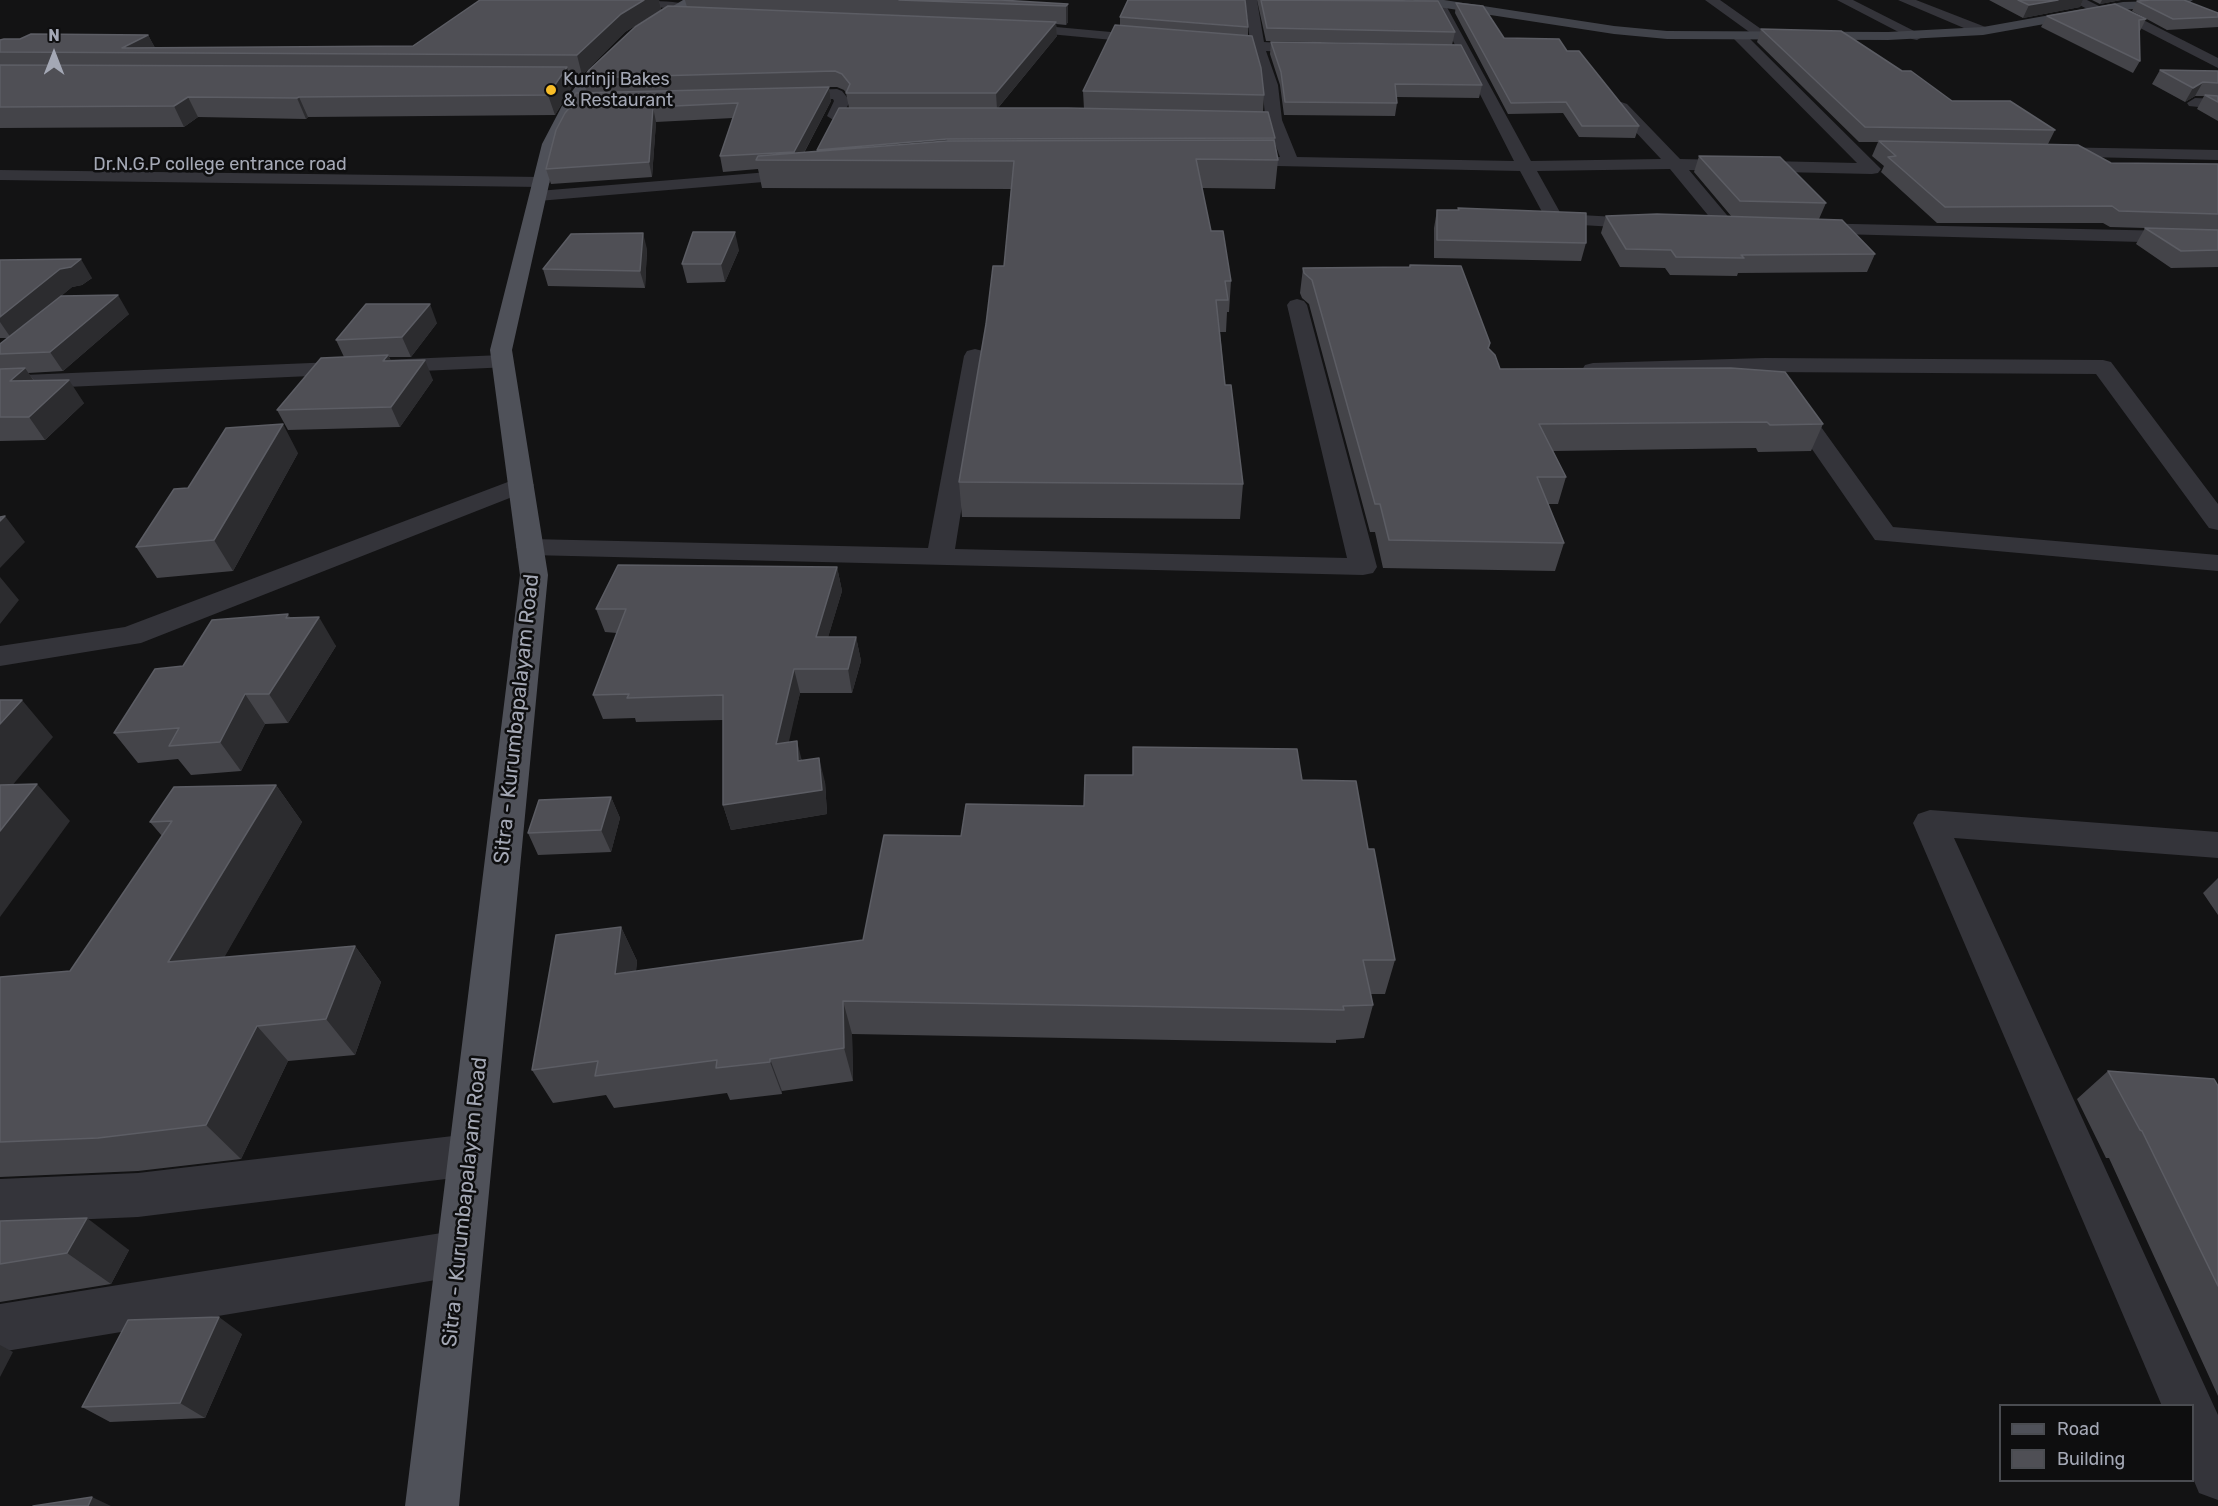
<!DOCTYPE html>
<html>
<head>
<meta charset="utf-8">
<style>
	body { margin:0 }
	#map { position:relative; width:2218px; height:1506px; overflow:hidden; background:#131314; font-family:Rubik,sans-serif }
	canvas { display:block }
	.legend { position:absolute; left:1999px; top:1404px; width:195px; height:78px; box-sizing:border-box; background:#0e0e0f; border:2px solid #4a4c51; margin:0; padding:8px 10px; list-style:none; font-size:18px; color:#a4a8b5 }
	.legend li { display:flex; align-items:center; gap:12px; height:30px }
	.legend b { width:30px; border:2px solid #4a4c51 }
	.north { position:absolute; left:24px; top:24px; width:60px; height:60px; -webkit-text-stroke:4px #0e0e0f; paint-order:stroke; rotate:0deg; font-size:16px; font-weight:700; line-height:24px; text-align:center; color:#a4a8b5 }
	.north::after { content:''; display:block; margin:auto; width:21px; height:27px; background:#a4a8b5; clip-path:polygon(50% 0,100% 100%,50% 72%,0 100%) }
</style>
</head>
<body>
<div id="map">
<canvas width="2218" height="1506"></canvas>
<ul class="legend">
<li><b style="height:8px;background:#4f5159"></b>Road</li>
<li><b style="height:16px;background:#4f4f55"></b>Building</li>
</ul>
<div class="north">N</div>
</div>
<script>
const g = document.querySelector('canvas').getContext('2d');
g.lineJoin = 'round';
function fill(path, color) { g.fillStyle = color; g.fill(path, 'evenodd'); }
function stroke(path, color, width, dash) { g.strokeStyle = color; g.lineWidth = width; g.lineCap = dash ? 'butt' : 'round'; g.setLineDash(dash || []); g.stroke(path); }
function label(font, color, halo, rows, align = 'center') {
  g.font = font + ' Rubik,sans-serif'; g.lineWidth = 5; g.setLineDash([]); g.textBaseline = 'middle'; g.strokeStyle = halo; g.fillStyle = color; for (const [text, x, y, turn = 0] of rows) {
    g.save(); g.translate(x, y); g.rotate((+turn || 0) * Math.PI / 180); g.textAlign = isNaN(turn) ? turn : align; if (halo) g.strokeText(text, 0, 0); g.fillText(text, 0, 0); g.restore();
  }
}
fill(new Path2D(`
	M 599,0 C 616,0 678,0 689,5 L 683,9 L 605,4 Z
	M 1245,0 L 1257,0 L 1264,42 L 1316,45 L 1323,49 L 1316,53 L 1266,51 L 1278,85 L 1282,120 L 1297,157 L 1514,161 L 1460,55 L 1443,55 L 1436,51 L 1443,47 L 1456,47 L 1434,3 L 1435,0 L 1443,0 L 1531,161 L 1661,159 L 1615,110 L 1613,107 L 1621,102 L 1627,104 L 1680,159 L 1857,163 L 1734,39 L 1732,36 L 1739,32 L 1744,33 L 1881,169 L 1878,173 L 1872,174 L 1689,170 L 1737,227 L 1735,231 L 1721,231 L 1670,169 L 1537,171 L 1561,214 L 1655,219 L 1657,223 L 1655,227 L 1648,229 L 1548,223 L 1520,171 L 1228,165 L 1225,161 L 1228,157 L 1234,156 L 1280,157 L 1268,125 L 1225,124 L 1217,119 L 1225,114 L 1265,115 L 1262,85 L 1252,50 L 1209,48 L 1202,44 L 1209,40 L 1250,42 Z
	M 1705,0 L 1720,0 L 1771,36 L 1764,40 L 1759,39 Z
	M 1837,0 L 1853,0 L 1924,36 L 1917,40 L 1912,39 Z
	M 1898,0 L 1916,0 L 1988,28 L 1990,31 L 1988,34 L 1978,34 Z
	M 2070,0 L 2087,0 L 2107,10 L 2105,13 L 2095,13 Z
	M 2112,4 L 2218,58 L 2218,68 L 2107,11 L 2105,8 L 2107,5 Z
	M 1012,23 L 1155,36 L 1162,40 L 1155,44 L 1007,30 L 1005,27 Z
	M 526,77 L 587,77 L 594,81 L 587,85 L 521,84 L 519,81 Z
	M 837,89 L 842,91 L 850,101 L 841,119 L 835,121 L 827,116 L 834,101 L 833,99 L 787,101 L 779,96 L 787,91 Z
	M 2195,98 L 2218,99 L 2218,109 L 2189,106 L 2187,103 Z
	M 2048,147 L 2218,150 L 2218,160 L 2042,156 L 2040,152 Z
	M 805,169 L 811,170 L 814,174 L 811,178 L 538,201 L 532,200 L 529,196 L 532,192 L 538,191 Z
	M 0,170 L 541,177 L 547,178 L 550,182 L 547,186 L 541,187 L 0,180 Z
	M 1807,223 L 2218,232 L 2218,244 L 1800,233 L 1798,229 L 1800,225 Z
	M 1297,299 L 1304,301 L 1307,305 L 1377,567 L 1373,573 L 1363,575 L 530,555 L 520,553 L 516,547 L 520,541 L 530,539 L 928,548 L 964,356 L 967,351 L 975,349 L 983,351 L 986,356 L 955,549 L 1347,558 L 1287,305 L 1290,301 Z
	M 502,355 L 510,357 L 513,362 L 510,367 L 0,390 L 0,376 Z
	M 1765,358 L 2103,360 L 2111,362 L 2218,504 L 2218,530 L 2209,528 L 2096,374 L 1765,372 L 1593,377 L 1585,375 L 1582,370 L 1585,365 L 1593,363 Z
	M 1790,393 L 1798,395 L 1893,527 L 2218,555 L 2218,571 L 1875,540 L 1778,400 L 1782,395 Z
	M 521,477 L 530,480 L 534,485 L 530,490 L 141,643 L 0,666 L 0,646 L 125,627 Z
	M 1930,810 L 2218,832 L 2218,858 L 1954,838 L 2218,1415 L 2218,1500 L 2199,1493 L 2192,1476 L 2192,1406 L 2162,1406 L 1913,823 L 1918,814 Z
	M 470,1134 L 485,1140 L 492,1155 L 485,1170 L 470,1176 L 138,1217 L 0,1223 L 0,1179 L 138,1173 Z
	M 460,1230 L 476,1237 L 483,1253 L 476,1269 L 460,1276 L 0,1352 L 0,1304 Z`), '#34343a');
fill(new Path2D(`
	M 1413,0 L 1444,0 L 1614,26 L 1667,31 L 1888,32 L 1983,27 L 2123,2 L 2193,0 L 2187,4 L 2123,10 L 1983,35 L 1888,40 L 1667,39 L 1614,34 L 1419,4 Z`), '#41434a');
fill(new Path2D(`
	M 683,0 L 698,0 L 637,40 L 592,84 L 580,102 L 558,144 L 512,350 L 548,575 L 459,1506 L 405,1506 L 520,575 L 490,350 L 542,144 L 564,102 L 582,78 L 627,34 Z`), '#4f5159');
fill(new Path2D(`
	M 480,0 L 659,0 L 661,10 L 625,32 L 582,75 L 569,75 L 572,87 L 555,115 L 308,117 L 306,119 L 198,117 L 184,127 L 0,128 L 0,40 L 148,35 L 155,48 L 413,46 Z
	M 685,0 L 1000,0 L 1068,4 L 1068,22 L 1066,25 L 1056,24 L 1057,36 L 998,108 L 1084,109 L 1083,91 L 1120,25 L 1120,17 L 1248,27 L 1248,36 L 1264,95 L 1263,112 L 1275,138 L 1275,143 L 1278,160 L 1275,189 L 1202,188 L 1211,231 L 1231,281 L 1229,312 L 1227,312 L 1226,332 L 1220,332 L 1225,385 L 1243,484 L 1240,519 L 962,517 L 959,482 L 1004,266 L 1011,189 L 762,188 L 758,169 L 723,172 L 720,156 L 733,118 L 656,122 L 652,177 L 551,184 L 546,169 L 573,104 L 572,100 L 587,92 L 583,78 L 687,7 ZM 817,87 L 837,87 L 844,90 L 846,93 L 849,108 L 817,150 L 818,151 L 804,153 L 831,101 L 829,87 Z
	M 1257,0 L 1404,0 L 1455,32 L 1452,45 L 1266,41 Z
	M 1989,0 L 2083,0 L 2080,7 L 2023,18 Z
	M 2092,0 L 2121,0 L 2100,4 Z
	M 2137,1 L 2218,13 L 2218,27 L 2167,30 L 2132,11 Z
	M 1456,3 L 1504,38 L 1567,51 L 1639,126 L 1635,138 L 1579,137 L 1563,113 L 1508,114 L 1455,13 Z
	M 2047,16 L 2146,19 L 2140,31 L 2139,31 L 2140,61 L 2133,73 L 2041,27 Z
	M 1761,29 L 1902,71 L 1952,101 L 2055,130 L 2048,144 L 2111,163 L 2218,164 L 2218,267 L 2171,268 L 2136,244 L 2145,228 L 2110,227 L 2103,223 L 1937,223 L 1881,172 L 1884,166 L 1872,156 L 1878,142 L 1859,142 L 1757,42 Z
	M 1271,42 L 1482,85 L 1479,98 L 1396,97 L 1397,103 L 1395,116 L 1284,115 L 1280,85 L 1270,54 Z
	M 2160,70 L 2218,71 L 2218,121 L 2197,109 L 2204,96 L 2195,96 L 2185,102 L 2152,84 Z
	M 1699,156 L 1826,203 L 1819,219 L 1875,254 L 1867,272 L 1738,273 L 1737,276 L 1670,275 L 1665,268 L 1620,267 L 1601,233 L 1606,216 L 1732,217 L 1694,172 Z
	M 1458,208 L 1586,243 L 1581,261 L 1434,258 L 1434,228 L 1437,210 L 1458,210 Z
	M 647,249 L 645,288 L 548,286 L 543,269 Z
	M 739,250 L 725,282 L 687,283 L 682,264 Z
	M 0,260 L 92,278 L 82,285 L 72,287 L 61,296 L 129,314 L 63,371 L 28,373 L 34,380 L 84,403 L 45,440 L 0,441 L 0,344 L 8,338 L 0,338 Z
	M 1410,265 L 1490,343 L 1489,349 L 1500,369 L 1823,424 L 1811,451 L 1758,452 L 1756,448 L 1553,451 L 1566,477 L 1558,504 L 1548,504 L 1564,543 L 1555,571 L 1383,568 L 1375,532 L 1370,532 L 1309,304 L 1302,298 L 1300,293 L 1303,268 L 1409,267 Z
	M 437,323 L 411,357 L 389,357 L 391,361 L 433,380 L 400,427 L 288,430 L 277,410 L 344,357 L 336,340 Z
	M 298,453 L 233,571 L 157,578 L 136,547 L 188,488 Z
	M 837,567 L 842,591 L 828,637 L 856,637 L 861,661 L 852,693 L 800,693 L 788,742 L 802,760 L 825,782 L 827,814 L 731,830 L 723,805 L 723,720 L 636,722 L 635,718 L 603,719 L 593,695 L 617,633 L 605,632 L 596,609 Z
	M 290,618 L 336,646 L 288,723 L 265,724 L 241,771 L 191,775 L 178,759 L 138,763 L 114,733 L 183,666 Z
	M 1302,780 L 1368,849 L 1395,960 L 1385,994 L 1371,994 L 1373,1005 L 1364,1038 L 1336,1040 L 1336,1043 L 852,1034 L 853,1081 L 782,1091 L 782,1094 L 730,1100 L 727,1093 L 614,1108 L 606,1095 L 553,1103 L 532,1070 L 621,927 L 637,961 L 636,971 L 863,940 L 961,836 L 1084,806 Z
	M 276,785 L 302,822 L 224,957 L 355,946 L 381,982 L 355,1055 L 288,1061 L 241,1159 L 138,1171 L 0,1177 L 0,977 L 70,971 L 162,836 L 150,822 Z
	M 611,797 L 620,818 L 611,852 L 538,855 L 528,833 Z
	M 2218,878 L 2218,915 L 2203,893 Z
	M 2108,1071 L 2218,1086 L 2218,1396 L 2109,1158 L 2106,1158 L 2077,1099 Z
	M 0,1221 L 129,1250 L 111,1284 L 0,1302 Z
	M 242,1334 L 205,1418 L 110,1422 L 82,1407 Z`), '#444449');
fill(new Path2D(`
	M 644,0 L 659,0 L 661,10 L 625,32 L 582,75 L 577,55 L 621,14 Z
	M 2058,0 L 2083,0 L 2080,7 L 2023,18 L 2029,5 Z
	M 2102,0 L 2121,0 L 2100,4 Z
	M 1068,4 L 1068,22 L 1066,25 L 1066,6 Z
	M 1056,22 L 1057,36 L 997,109 L 996,93 Z
	M 148,35 L 158,53 L 122,48 Z
	M 567,67 L 572,87 L 555,115 L 548,95 Z
	M 2203,82 L 2195,96 L 2185,102 L 2193,88 Z
	M 829,87 L 831,101 L 800,160 L 795,160 L 794,152 Z
	M 188,97 L 198,117 L 184,127 L 174,106 Z
	M 299,97 L 308,117 L 306,119 L 297,98 Z
	M 653,107 L 656,122 L 652,177 L 649,162 Z
	M 947,139 L 949,155 L 819,160 L 817,150 Z
	M 735,232 L 739,250 L 725,282 L 721,264 Z
	M 643,233 L 647,249 L 645,288 L 640,271 Z
	M 81,259 L 92,278 L 82,285 L 72,287 L 11,338 L 0,322 L 0,317 L 60,269 Z
	M 118,295 L 129,314 L 63,371 L 50,352 Z
	M 430,304 L 437,323 L 411,357 L 402,337 Z
	M 388,355 L 397,374 L 383,361 Z
	M 425,360 L 433,380 L 400,427 L 391,407 Z
	M 25,368 L 40,390 L 10,381 Z
	M 69,380 L 84,403 L 45,440 L 29,417 Z
	M 283,424 L 298,453 L 233,571 L 214,540 Z
	M 5,516 L 25,542 L 0,568 L 0,521 Z
	M 837,567 L 842,591 L 821,661 L 816,637 Z
	M 0,577 L 19,600 L 0,624 Z
	M 288,614 L 304,640 L 319,617 L 336,646 L 288,723 L 269,694 L 286,618 Z
	M 856,637 L 861,661 L 852,693 L 848,669 Z
	M 794,669 L 800,693 L 783,768 L 776,744 Z
	M 245,694 L 265,724 L 241,771 L 220,742 Z
	M 22,700 L 53,737 L 0,800 L 0,724 Z
	M 797,741 L 803,765 L 798,761 Z
	M 819,758 L 825,782 L 827,814 L 731,830 L 723,805 Z
	M 37,784 L 70,821 L 0,917 L 0,831 Z
	M 276,785 L 302,822 L 201,998 L 168,962 Z
	M 611,797 L 620,818 L 611,852 L 601,830 Z
	M 621,927 L 637,961 L 632,1008 L 615,974 Z
	M 355,946 L 381,982 L 355,1055 L 326,1019 Z
	M 843,1001 L 852,1034 L 853,1081 L 844,1048 Z
	M 257,1026 L 288,1061 L 241,1159 L 206,1125 Z
	M 770,1059 L 782,1091 L 782,1094 L 770,1062 Z
	M 87,1218 L 129,1250 L 111,1284 L 67,1253 Z
	M 219,1317 L 242,1334 L 205,1418 L 180,1403 Z
	M 0,1345 L 13,1352 L 0,1377 Z
	M 92,1497 L 111,1506 L 88,1506 Z`), '#2c2c2f');
const building = new Path2D(`
	M 480,0 L 644,0 L 621,14 L 577,55 L 0,52 L 0,40 L 4,39 L 20,39 L 31,34 L 148,35 L 122,48 L 413,46 Z
	M 899,0 L 1000,0 L 1068,4 L 1066,6 Z
	M 1128,0 L 1245,0 L 1248,27 L 1120,17 Z
	M 1261,0 L 1438,1 L 1455,32 L 1267,28 Z
	M 2018,0 L 2058,0 L 2029,5 Z
	M 2151,0 L 2184,0 L 2218,13 L 2218,17 L 2173,19 L 2137,1 Z
	M 1456,3 L 1483,6 L 1504,38 L 1559,39 L 1567,51 L 1579,51 L 1639,126 L 1582,126 L 1566,102 L 1511,103 Z
	M 2115,4 L 2146,19 L 2139,20 L 2140,61 L 2047,16 Z
	M 668,6 L 1056,22 L 996,93 L 846,93 L 850,84 L 842,74 L 835,71 L 583,78 L 589,70 L 635,27 Z
	M 1115,25 L 1252,36 L 1261,68 L 1264,95 L 1083,91 Z
	M 1761,29 L 1841,31 L 1902,71 L 1911,71 L 1952,101 L 2010,101 L 2055,130 L 1865,127 Z
	M 1271,42 L 1461,45 L 1482,85 L 1395,84 L 1397,103 L 1285,102 L 1281,72 Z
	M 0,65 L 567,67 L 548,95 L 299,97 L 297,98 L 188,97 L 174,106 L 0,107 Z
	M 2160,70 L 2218,71 L 2218,83 L 2203,82 L 2193,88 Z
	M 829,87 L 794,152 L 720,156 L 738,103 L 653,107 L 649,162 L 546,169 L 556,130 L 565,113 L 576,100 L 572,100 L 576,93 Z
	M 2205,95 L 2218,96 L 2218,102 Z
	M 839,108 L 1068,108 L 1268,112 L 1275,138 L 947,139 L 817,150 Z
	M 1274,140 L 1278,160 L 1196,159 L 1211,231 L 1223,231 L 1231,281 L 1225,281 L 1228,300 L 1216,300 L 1225,385 L 1231,385 L 1243,484 L 959,482 L 986,324 L 993,266 L 1004,266 L 1014,161 L 756,160 L 758,156 L 947,141 Z
	M 1879,141 L 2078,145 L 2111,163 L 2218,164 L 2218,214 L 2119,211 L 2112,206 L 1945,207 L 1888,157 L 1896,156 Z
	M 1699,156 L 1780,157 L 1826,203 L 1740,201 Z
	M 1458,208 L 1586,213 L 1586,243 L 1437,240 L 1437,210 L 1459,210 Z
	M 1657,214 L 1842,220 L 1875,254 L 1741,255 L 1744,258 L 1676,257 L 1671,250 L 1626,249 L 1606,216 Z
	M 2145,228 L 2218,230 L 2218,250 L 2181,251 Z
	M 693,232 L 735,232 L 721,264 L 682,264 Z
	M 643,233 L 640,271 L 543,269 L 571,234 Z
	M 81,259 L 71,267 L 60,269 L 0,317 L 0,260 Z
	M 1410,265 L 1461,266 L 1490,343 L 1488,348 L 1495,355 L 1500,369 L 1731,368 L 1785,372 L 1823,424 L 1770,425 L 1767,422 L 1539,424 L 1566,477 L 1537,477 L 1564,543 L 1389,540 L 1380,504 L 1375,504 L 1312,280 L 1304,273 L 1303,268 L 1410,267 Z
	M 118,295 L 50,352 L 0,354 L 0,344 L 61,296 Z
	M 366,304 L 430,304 L 402,337 L 336,340 Z
	M 388,355 L 383,361 L 425,360 L 391,407 L 277,410 L 321,358 Z
	M 25,368 L 10,381 L 69,380 L 29,417 L 0,417 L 0,369 Z
	M 283,424 L 214,540 L 136,547 L 174,489 L 188,488 L 226,428 Z
	M 5,516 L 0,521 L 0,517 Z
	M 618,565 L 837,567 L 816,637 L 856,637 L 848,669 L 794,669 L 776,744 L 797,741 L 798,761 L 819,758 L 822,790 L 723,805 L 723,695 L 627,698 L 629,694 L 593,695 L 626,609 L 596,609 Z
	M 288,614 L 286,618 L 319,617 L 269,694 L 245,694 L 220,742 L 169,746 L 179,728 L 114,733 L 155,669 L 183,666 L 212,620 Z
	M 0,700 L 22,700 L 0,724 Z
	M 1133,747 L 1297,749 L 1302,780 L 1356,781 L 1368,849 L 1374,849 L 1395,960 L 1363,960 L 1373,1005 L 1343,1006 L 1344,1010 L 843,1001 L 844,1048 L 770,1059 L 770,1062 L 716,1068 L 717,1060 L 595,1076 L 598,1061 L 532,1070 L 556,935 L 621,927 L 615,974 L 863,940 L 884,835 L 961,836 L 966,804 L 1084,806 L 1085,775 L 1133,775 Z
	M 37,784 L 0,831 L 0,785 Z
	M 276,785 L 168,962 L 355,946 L 326,1019 L 257,1026 L 206,1125 L 98,1138 L 0,1142 L 0,977 L 70,971 L 172,821 L 150,822 L 174,787 Z
	M 611,797 L 601,830 L 528,833 L 539,800 Z
	M 2108,1071 L 2214,1079 L 2218,1086 L 2218,1286 L 2142,1131 L 2140,1130 Z
	M 87,1218 L 67,1253 L 0,1264 L 0,1221 Z
	M 219,1317 L 180,1403 L 82,1407 L 128,1320 Z
	M 92,1497 L 88,1506 L 33,1506 Z`);
fill(building, '#4f4f55');
stroke(building, '#5c5d64', 1.5);
for (const [x, y, r, color] of [
	[551,90,6,"#f8bd27"]
]) { const dot = new Path2D(); dot.arc(x, y, r, 0, 2 * Math.PI); g.fillStyle = color; g.fill(dot); stroke(dot, '#0e0e0f', 2); }
label('18px', '#a4a8b5', '#0e0e0f', [
	["Kurinji Bakes",563,80],
	["& Restaurant",563,101]
], 'left');
label('18px', '#a4a8b5', '#0e0e0f', [
	["Dr.N.G.P college entrance road",220,165]
]);
label('21px', '#a4a8b5', '#0e0e0f', [
	["Sitra - Kurumbapalayam Road",517,719,-84],
	["Sitra - Kurumbapalayam Road",465,1202,-84]
]);
</script>
</body>
</html>
